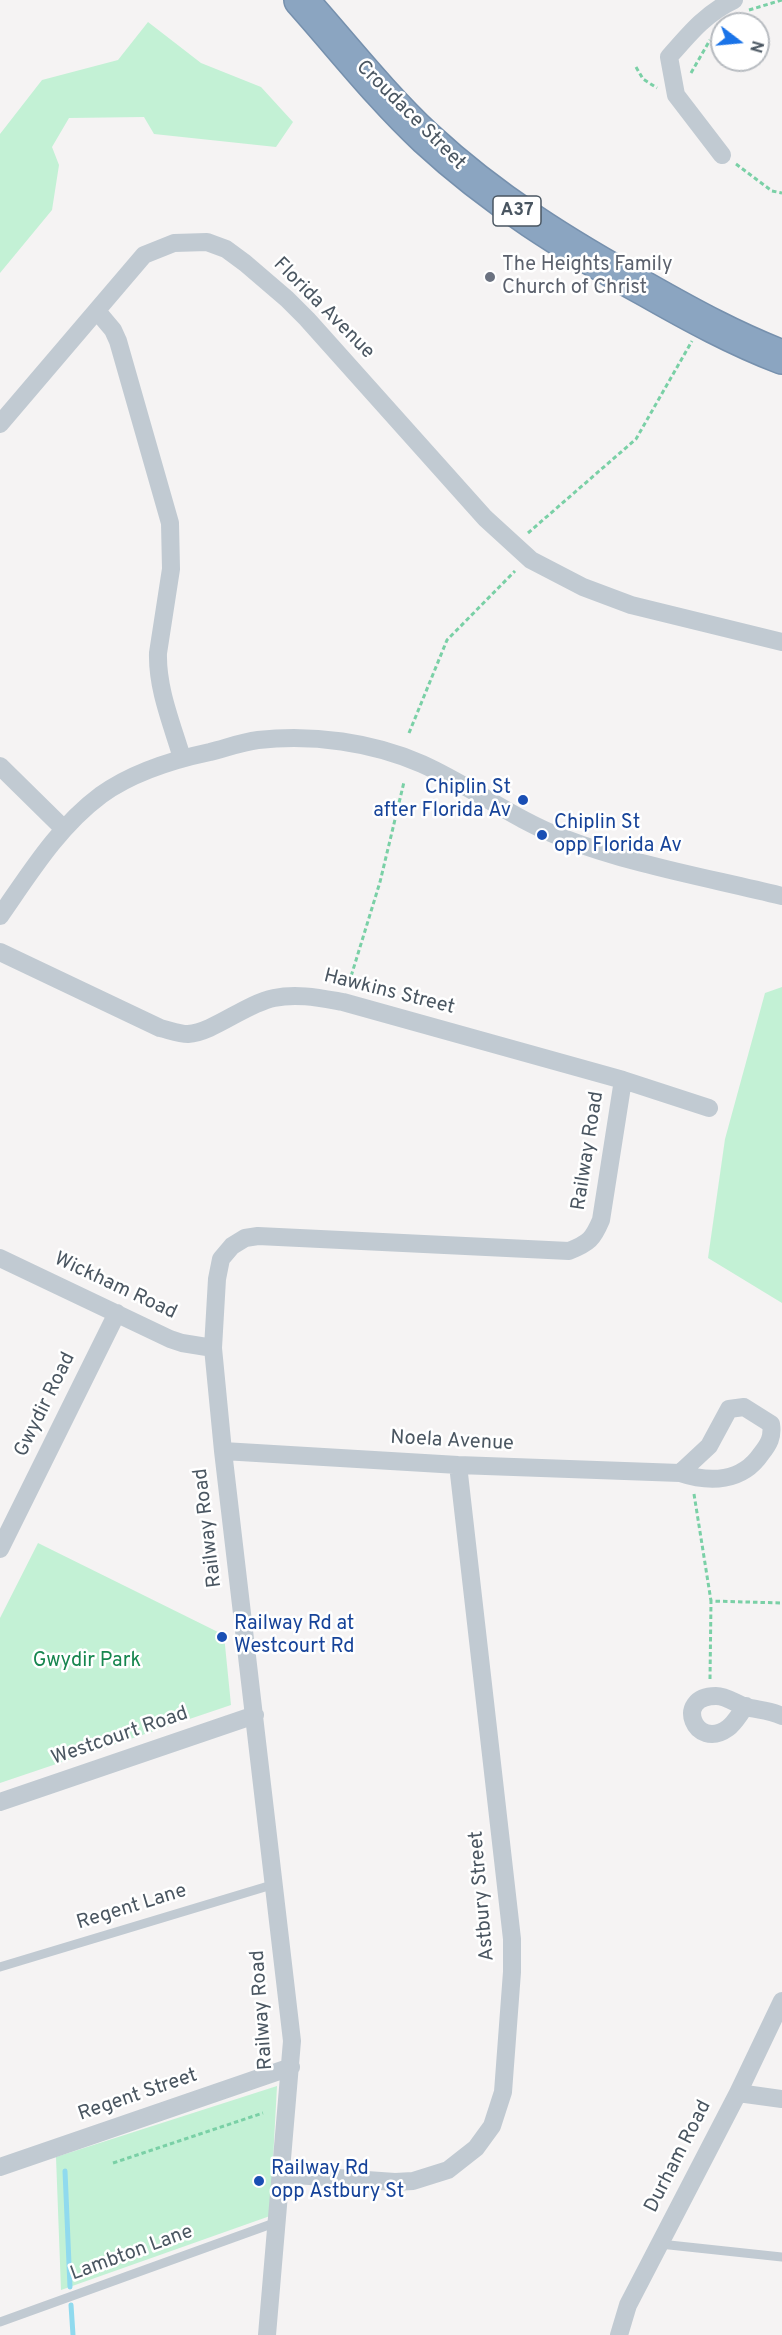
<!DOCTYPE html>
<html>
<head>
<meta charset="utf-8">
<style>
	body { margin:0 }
	#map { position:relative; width:782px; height:2335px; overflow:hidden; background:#f5f3f3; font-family:Overpass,sans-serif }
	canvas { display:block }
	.north { position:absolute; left:710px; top:12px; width:60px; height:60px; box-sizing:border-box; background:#fff; border:2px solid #b7bbc0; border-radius:50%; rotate:106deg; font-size:16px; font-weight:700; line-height:24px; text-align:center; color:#4a5661 }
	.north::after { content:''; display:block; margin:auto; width:21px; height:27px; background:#1a73e8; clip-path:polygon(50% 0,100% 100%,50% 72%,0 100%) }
</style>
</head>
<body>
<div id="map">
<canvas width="782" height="2335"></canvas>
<div class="north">N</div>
</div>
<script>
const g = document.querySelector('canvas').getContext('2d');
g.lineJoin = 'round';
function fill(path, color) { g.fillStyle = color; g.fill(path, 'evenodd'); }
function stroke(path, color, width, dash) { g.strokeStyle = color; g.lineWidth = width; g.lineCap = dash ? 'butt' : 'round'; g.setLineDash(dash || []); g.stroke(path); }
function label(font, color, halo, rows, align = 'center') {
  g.font = font + ' Overpass,sans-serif'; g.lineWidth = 5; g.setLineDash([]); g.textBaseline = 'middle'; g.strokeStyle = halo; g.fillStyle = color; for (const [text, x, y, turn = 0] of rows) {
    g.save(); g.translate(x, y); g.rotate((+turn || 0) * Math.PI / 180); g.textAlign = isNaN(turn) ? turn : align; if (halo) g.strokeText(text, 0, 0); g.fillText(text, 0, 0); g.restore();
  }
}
fill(new Path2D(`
	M 148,22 L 201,63 L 261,87 L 293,122 L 276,147 L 154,134 L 144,117 L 69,118 L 52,147 L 59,165 L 52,210 L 0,273 L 0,134 L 42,80 L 118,60 Z
	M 782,987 L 782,1303 L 708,1258 L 725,1139 L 765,993 Z
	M 38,1543 L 224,1635 L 231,1705 L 0,1783 L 0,1618 Z
	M 277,2086 L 270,2216 L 61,2290 L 56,2157 Z`), '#c3f1d5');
stroke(new Path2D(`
	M 65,2171 L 70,2287
	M 71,2305 L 73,2335`), '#90daee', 5);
const highway = new Path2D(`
	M 301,0 C 342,46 381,96 426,138 C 493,200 567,246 647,290 C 691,315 735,339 782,357`);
stroke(highway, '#7690ad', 36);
stroke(new Path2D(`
	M 749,10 L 782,0
	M 636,67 L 643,79 L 657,88
	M 691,73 L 710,40
	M 736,164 L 772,191 L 782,193
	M 528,533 L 636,439 L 692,341
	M 409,733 L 447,640 L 515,571
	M 349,983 L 380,882 L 404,782
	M 694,1494 L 711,1601
	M 710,1679 L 711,1601 L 782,1603
	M 113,2163 L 263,2113`), '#7ad0a6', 3, [4.5, 3]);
stroke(new Path2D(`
	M 0,1967 L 275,1884
	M 660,2244 L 782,2257
	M 0,2322 L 277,2222`), '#c1cad2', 9);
stroke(new Path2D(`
	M 722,155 L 676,95 L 669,57 C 689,34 706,13 734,0
	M 97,311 L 113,330 L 118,341 L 170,523 L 171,569 L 158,653 C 157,689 172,724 182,758
	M 0,424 L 144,255 L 174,243 L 207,242 L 226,249 L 245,263 L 287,299 L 307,319 L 485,518 L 531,560 L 583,587 L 631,605 L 782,642
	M 0,766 L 64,829
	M 0,916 C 30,873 58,827 101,795 C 133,772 172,760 210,752 C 226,748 242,742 258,740 C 313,734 372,742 422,764 C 471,786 513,819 563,838 C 633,865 709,878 782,896
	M 0,952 L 160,1028 C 169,1030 179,1034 188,1034 C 214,1032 245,1004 274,998 C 297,993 320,998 343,1002 L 623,1080 L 709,1108
	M 0,1258 L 170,1339 L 182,1343 L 213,1348
	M 223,1451 L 458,1465 L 680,1473 C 710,1483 742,1482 761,1454 C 769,1444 773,1437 771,1424 L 744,1407 L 729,1409 L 709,1446 L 680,1473
	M 0,1549 L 117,1313
	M 746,1706 C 740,1713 735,1723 728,1728 C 695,1752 673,1696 716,1696 C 727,1696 736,1704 746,1707 C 758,1710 770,1710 782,1716
	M 0,1802 L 255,1715
	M 738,2093 L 782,2099
	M 0,2167 L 291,2067
	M 281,2174 L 395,2182 L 413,2181 L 448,2170 L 476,2148 L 492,2126 L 503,2092 L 512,1972 L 512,1939 L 458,1465
	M 267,2335 L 292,2041 L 223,1451 L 213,1348 L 217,1279 L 221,1259 L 232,1246 L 245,1238 L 258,1236 L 569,1251 C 589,1243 593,1239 601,1220 L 623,1080
	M 619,2335 L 628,2305 L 738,2093 L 782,2001`), '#c1cad2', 18);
stroke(highway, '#8ba5c1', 33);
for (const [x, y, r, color] of [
	[490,277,6,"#6b7280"],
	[523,800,6,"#1a4fb4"],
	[542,835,6,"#1a4fb4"],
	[222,1637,6,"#1a4fb4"],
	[259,2181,6,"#1a4fb4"]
]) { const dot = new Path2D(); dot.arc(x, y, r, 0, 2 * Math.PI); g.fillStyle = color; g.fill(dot); stroke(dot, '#fff', 2); }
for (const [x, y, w] of [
	[517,211,48]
]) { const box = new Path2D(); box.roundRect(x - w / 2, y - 15, w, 30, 4.5); g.fillStyle = '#fff'; g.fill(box); stroke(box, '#4a5661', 1.5); }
label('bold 18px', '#4a5661', null, [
	["A37",517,211]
]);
label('20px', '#4a5661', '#fff', [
	["Croudace Street",410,116,45],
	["Florida Avenue",323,309,45],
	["Hawkins Street",389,993,14],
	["Railway Road",589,1151,-81],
	["Wickham Road",115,1287,25],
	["Gwydir Road",46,1405,-64],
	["Noela Avenue",452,1442,3],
	["Railway Road",209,1528,-97],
	["Westcourt Road",120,1737,-19],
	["Astbury Street",483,1896,-95],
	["Regent Lane",132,1908,-17],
	["Railway Road",263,2010,-94],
	["Regent Street",138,2096,-19],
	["Durham Road",679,2157,-63],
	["Lambton Lane",132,2254,-20]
]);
label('20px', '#5b616d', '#fff', [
	["The Heights Family",502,266],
	["Church of Christ",502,289]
], 'left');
label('20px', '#164399', '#fff', [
	["Chiplin St",511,789,"right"],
	["after Florida Av",511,812,"right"],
	["Chiplin St",554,824],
	["opp Florida Av",554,847],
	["Railway Rd at",234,1625],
	["Westcourt Rd",234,1648],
	["Railway Rd",271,2170],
	["opp Astbury St",271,2193]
], 'left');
label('20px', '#17864f', '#fff', [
	["Gwydir Park",87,1662]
]);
</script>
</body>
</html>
